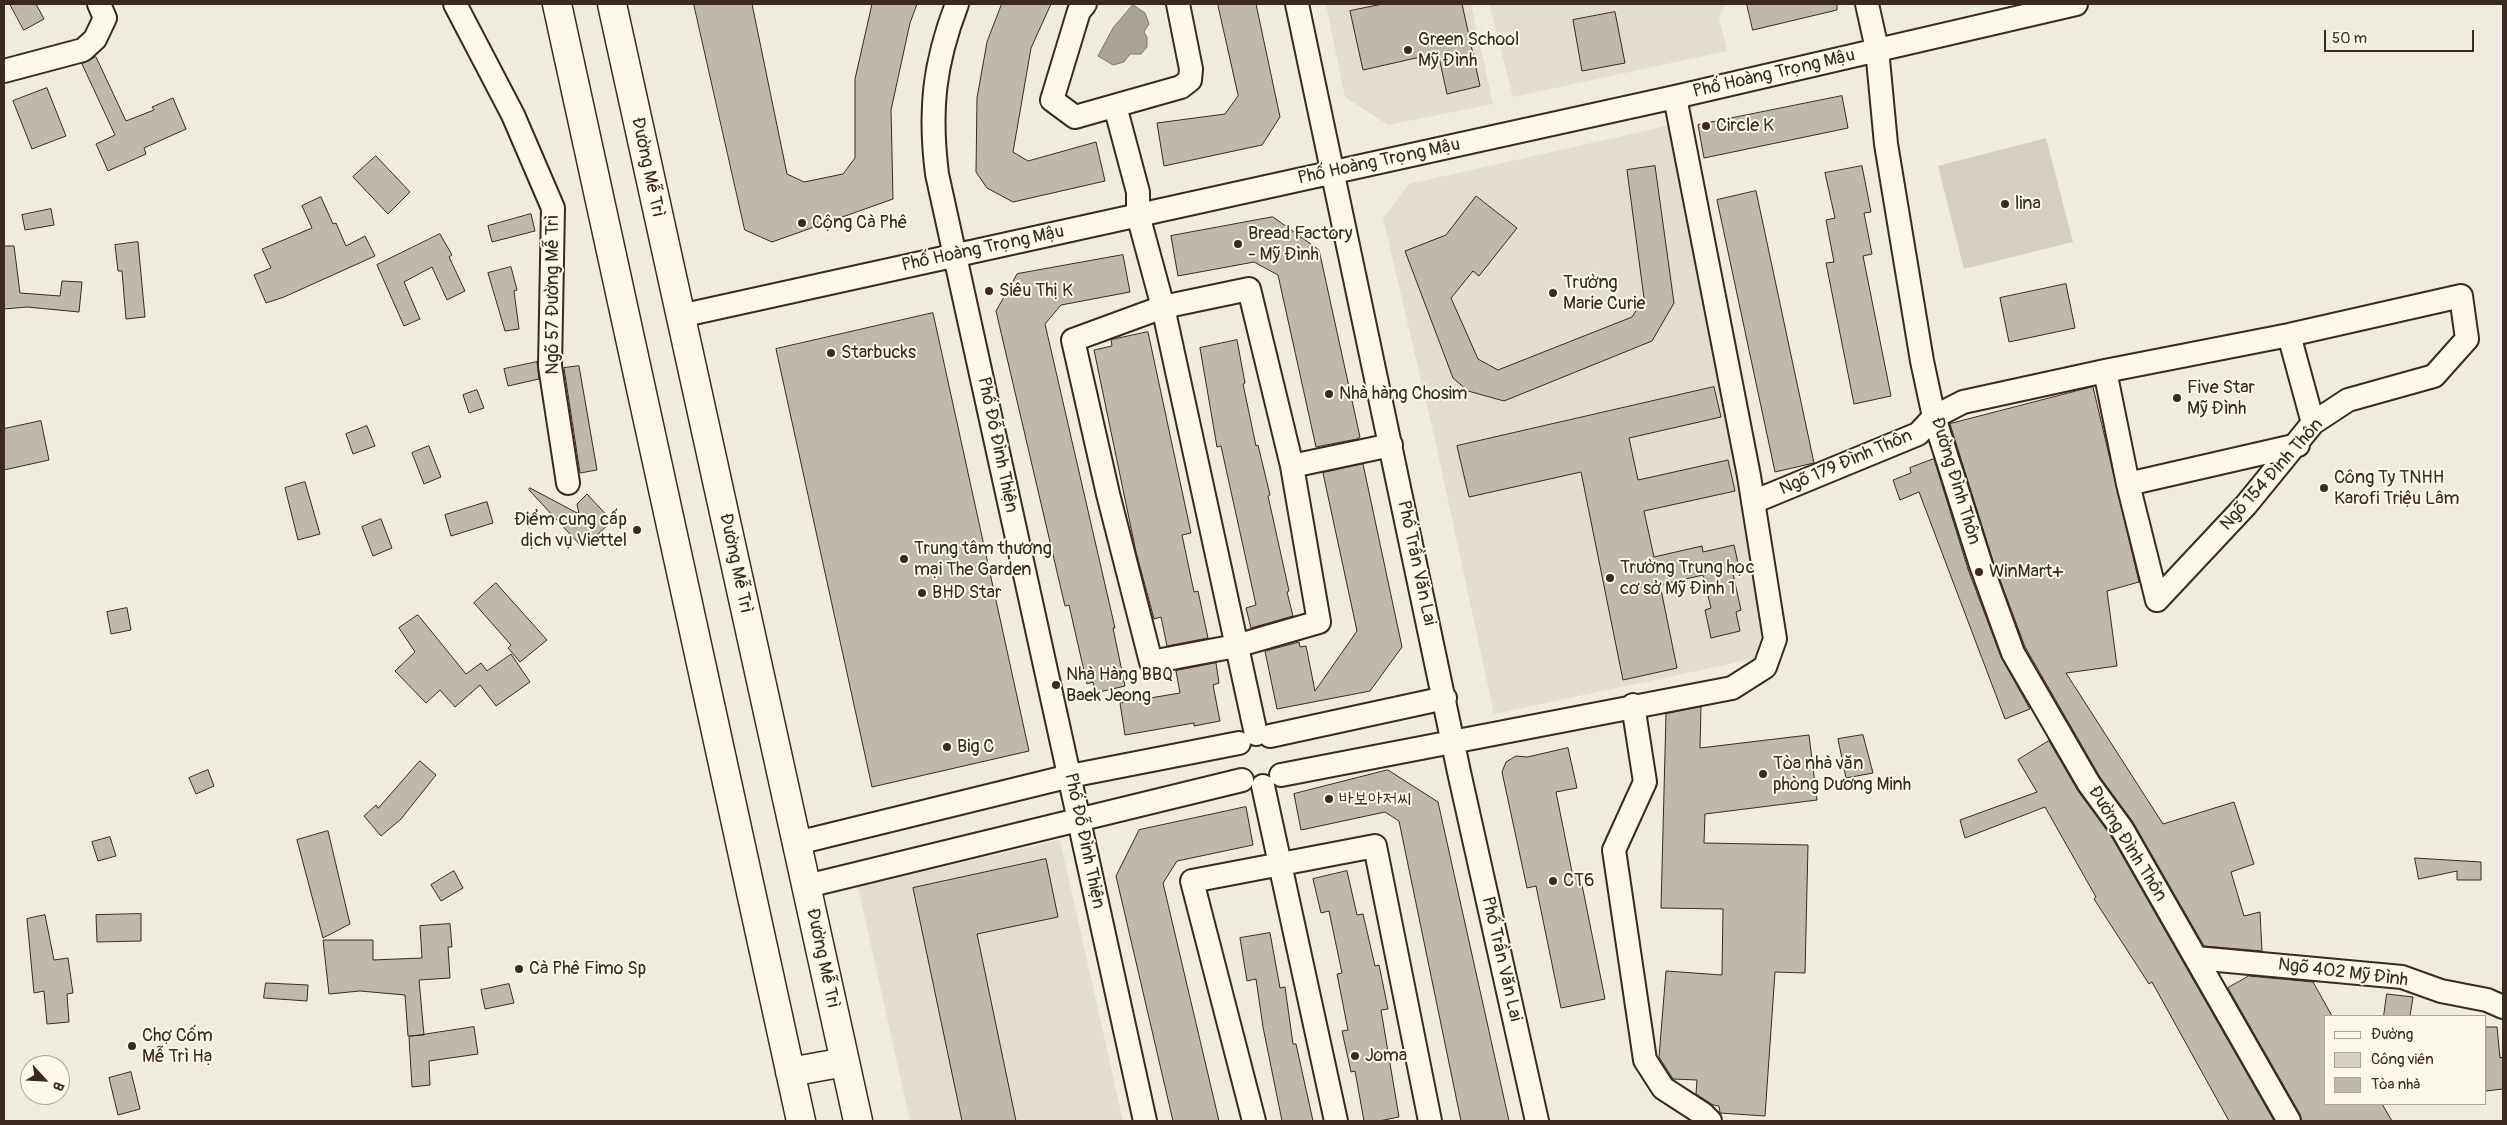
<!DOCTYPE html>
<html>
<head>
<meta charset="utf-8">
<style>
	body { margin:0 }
	#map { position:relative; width:2507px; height:1125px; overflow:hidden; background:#f0ebe0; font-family:Pangolin,sans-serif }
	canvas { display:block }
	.frame { position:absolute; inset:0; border:5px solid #3b2a1e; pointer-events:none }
	.legend { position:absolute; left:2324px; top:1015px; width:162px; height:90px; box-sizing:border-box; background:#fbf7ec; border:1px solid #aea59a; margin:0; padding:6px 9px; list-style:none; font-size:15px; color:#3b2a1e }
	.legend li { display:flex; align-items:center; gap:10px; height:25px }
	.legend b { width:25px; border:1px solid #aea59a }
	.north { position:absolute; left:20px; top:1055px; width:50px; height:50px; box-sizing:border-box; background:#fbf7ec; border:1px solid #aea59a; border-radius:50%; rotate:115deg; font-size:14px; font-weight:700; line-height:20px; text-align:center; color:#3b2a1e }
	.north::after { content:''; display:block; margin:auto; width:18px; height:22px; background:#3b2a1e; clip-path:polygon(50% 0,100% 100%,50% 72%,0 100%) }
	.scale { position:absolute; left:2324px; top:30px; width:150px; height:22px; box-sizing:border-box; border:2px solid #3b2a1e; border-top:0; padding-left:6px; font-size:15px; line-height:18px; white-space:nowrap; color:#3b2a1e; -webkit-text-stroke:4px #fbf7ec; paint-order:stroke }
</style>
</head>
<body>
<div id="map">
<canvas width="2507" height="1125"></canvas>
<div class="frame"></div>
<ul class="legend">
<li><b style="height:6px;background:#fbf7ec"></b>Đường</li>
<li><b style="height:14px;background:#d5cec3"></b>Công viên</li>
<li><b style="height:14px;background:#c0b8ad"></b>Tòa nhà</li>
</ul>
<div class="north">B</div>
<div class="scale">50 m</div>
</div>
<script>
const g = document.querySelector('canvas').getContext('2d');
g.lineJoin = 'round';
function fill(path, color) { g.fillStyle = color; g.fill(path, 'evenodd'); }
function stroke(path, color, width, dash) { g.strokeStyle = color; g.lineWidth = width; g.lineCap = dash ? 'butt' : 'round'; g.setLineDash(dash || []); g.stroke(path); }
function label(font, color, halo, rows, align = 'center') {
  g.font = font + ' Pangolin,"Poor Story",sans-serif'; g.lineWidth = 4; g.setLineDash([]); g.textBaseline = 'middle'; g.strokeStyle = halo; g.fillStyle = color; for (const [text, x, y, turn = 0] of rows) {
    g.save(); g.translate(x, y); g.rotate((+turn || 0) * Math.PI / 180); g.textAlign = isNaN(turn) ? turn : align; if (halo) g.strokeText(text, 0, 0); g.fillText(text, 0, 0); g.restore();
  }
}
fill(new Path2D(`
	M 1326,4 L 1471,4 L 1493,104 L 1388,125 L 1345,97 Z
	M 1489,4 L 1725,4 L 1719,17 L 1727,51 L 1513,97 Z
	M 1671,125 L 1744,500 L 1767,656 L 1494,714 L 1435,440 L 1383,218 L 1409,184 Z
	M 1060,840 L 1123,1121 L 910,1121 L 858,887 Z`), '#e2dcd1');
fill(new Path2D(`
	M 2046,138 L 2073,242 L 1964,269 L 1938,166 Z`), '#d5cec3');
const water = new Path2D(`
	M 1133,5 L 1145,13 L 1149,24 L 1144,32 L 1147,37 L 1147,47 L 1141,54 L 1130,54 L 1124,62 L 1113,65 L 1098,56 L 1113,28 Z`);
fill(water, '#aca397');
stroke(water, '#7f7367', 1);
const building = new Path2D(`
	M 10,4 L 36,4 L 44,19 L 24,30 Z
	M 694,4 L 752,4 L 787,174 L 804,182 L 843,174 L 855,158 L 855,79 L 872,4 L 917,4 L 910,23 L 891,110 L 893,199 L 772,242 L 745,230 Z
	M 1002,4 L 1051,4 L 1031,48 L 1013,152 L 1028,161 L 1096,142 L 1105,181 L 1013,202 L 987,188 L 976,172 L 977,98 L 987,42 Z
	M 1218,4 L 1256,4 L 1280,117 L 1262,145 L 1164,166 L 1157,123 L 1225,114 L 1238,96 Z
	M 1383,4 L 1462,4 L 1480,86 L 1447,94 L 1438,53 L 1363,70 L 1350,11 Z
	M 1747,4 L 1837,4 L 1837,10 L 1753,30 Z
	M 1615,12 L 1625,63 L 1582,71 L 1573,20 Z
	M 96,57 L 126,121 L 154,110 L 152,107 L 173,98 L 186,129 L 144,148 L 146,154 L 108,171 L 96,144 L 115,135 L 82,64 Z
	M 47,88 L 66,136 L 32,149 L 13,101 Z
	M 1842,96 L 1848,128 L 1704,158 L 1698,125 Z
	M 376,156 L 410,192 L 388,214 L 353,177 Z
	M 1655,166 L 1674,303 L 1652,341 L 1504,401 L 1468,391 L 1453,378 L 1405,251 L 1446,235 L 1476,196 L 1517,228 L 1479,276 L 1473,271 L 1451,298 L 1478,359 L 1498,370 L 1632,317 L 1644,298 L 1627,170 Z
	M 1862,166 L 1871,212 L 1864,213 L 1872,254 L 1863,256 L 1891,396 L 1854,404 L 1826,263 L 1834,262 L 1826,220 L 1835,218 L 1825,173 Z
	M 1756,191 L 1814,463 L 1775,472 L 1717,200 Z
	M 321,197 L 333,224 L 336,223 L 346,246 L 365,236 L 375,256 L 284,297 L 266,303 L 254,275 L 271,268 L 262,249 L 312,228 L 302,206 Z
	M 51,209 L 54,225 L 25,230 L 22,215 Z
	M 531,214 L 535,231 L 492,242 L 488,226 Z
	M 1273,217 L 1319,250 L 1360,437 L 1357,439 L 1316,447 L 1278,275 L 1254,262 L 1178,276 L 1171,236 Z
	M 440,234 L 452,255 L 449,257 L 465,291 L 447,300 L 432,267 L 404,282 L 420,319 L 404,326 L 377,265 Z
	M 138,242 L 145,317 L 126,319 L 122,271 L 118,271 L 115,245 Z
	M 4,246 L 14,246 L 20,293 L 60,296 L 62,281 L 82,282 L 79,312 L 27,307 L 4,309 Z
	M 1123,255 L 1130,292 L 1061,305 L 1045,324 L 1115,628 L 1113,628 L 1125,686 L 1095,693 L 1093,682 L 1087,684 L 1069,605 L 1065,606 L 996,311 L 1017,274 Z
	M 511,267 L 517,290 L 514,291 L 519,329 L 505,331 L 488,273 Z
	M 2066,284 L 2075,328 L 2009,342 L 2000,298 Z
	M 933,313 L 1029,751 L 872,787 L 776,349 Z
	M 1148,332 L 1191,533 L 1182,535 L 1194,592 L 1198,591 L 1208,638 L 1167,646 L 1161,617 L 1154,619 L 1136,552 L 1094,350 L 1112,346 L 1111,340 Z
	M 1237,340 L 1245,383 L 1243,384 L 1256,446 L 1258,445 L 1270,495 L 1268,496 L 1289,591 L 1287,592 L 1293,616 L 1251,628 L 1246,608 L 1256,605 L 1221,446 L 1217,447 L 1200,348 Z
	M 537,362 L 539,379 L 508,386 L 504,369 Z
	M 579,366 L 597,470 L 580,473 L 564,368 Z
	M 1714,387 L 1721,417 L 1629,438 L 1638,480 L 1728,460 L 1735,491 L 1644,511 L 1654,557 L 1702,546 L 1703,552 L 1734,545 L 1738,563 L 1731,565 L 1741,610 L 1736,612 L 1740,631 L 1711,638 L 1705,610 L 1711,608 L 1703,575 L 1660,585 L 1677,668 L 1623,680 L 1581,472 L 1469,497 L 1457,446 Z
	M 2093,387 L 2139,582 L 2107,591 L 2117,666 L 2066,673 L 2163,824 L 2234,802 L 2254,864 L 2231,872 L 2244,916 L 2260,912 L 2262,951 L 2204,946 L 2133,822 L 2100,777 L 2025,647 L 1993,561 L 1950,424 Z
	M 477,390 L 484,408 L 469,413 L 463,395 Z
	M 41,421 L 49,460 L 4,470 L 4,429 Z
	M 367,426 L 375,446 L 353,454 L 346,434 Z
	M 429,446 L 441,477 L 424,484 L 412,453 Z
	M 1934,459 L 1968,569 L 2001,657 L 2030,709 L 2005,719 L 1919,492 L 1900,500 L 1893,480 L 1911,473 L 1910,468 Z
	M 1363,464 L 1402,647 L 1370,691 L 1277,709 L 1265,651 L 1299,642 L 1300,647 L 1306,646 L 1315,691 L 1357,631 L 1323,473 Z
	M 305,482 L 320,534 L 298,540 L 285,488 Z
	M 530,488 L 579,514 L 577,504 L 587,494 L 612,521 L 583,548 L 529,490 Z
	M 487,502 L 493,523 L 451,536 L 445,515 Z
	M 381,519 L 392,548 L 373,556 L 362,527 Z
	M 496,583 L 547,640 L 520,662 L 508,648 L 511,645 L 474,603 Z
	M 127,608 L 131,630 L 111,634 L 107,612 Z
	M 418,615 L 466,674 L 481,663 L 487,671 L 511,654 L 530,682 L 496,706 L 480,685 L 455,707 L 440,690 L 426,703 L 395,671 L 415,652 L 399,628 Z
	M 1216,663 L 1219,683 L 1213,685 L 1220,721 L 1194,726 L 1194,723 L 1125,735 L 1120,703 L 1180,693 L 1176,671 Z
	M 1701,707 L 1700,748 L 1809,735 L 1817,800 L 1705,814 L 1704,843 L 1808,845 L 1805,973 L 1775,972 L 1765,1116 L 1720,1113 L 1719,1106 L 1713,1105 L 1696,1094 L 1697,1080 L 1673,1079 L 1659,1057 L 1666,971 L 1722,975 L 1723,909 L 1661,908 L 1666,714 Z
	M 1863,735 L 1873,773 L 1846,778 L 1838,739 Z
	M 2049,741 L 2078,791 L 2111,836 L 2274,1121 L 2229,1121 L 2152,982 L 2149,984 L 2094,899 L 2096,897 L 2045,807 L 1965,838 L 1960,820 L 2037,792 L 2018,760 Z
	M 1568,748 L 1577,788 L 1556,792 L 1573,877 L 1580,875 L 1605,999 L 1561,1008 L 1536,886 L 1527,888 L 1502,772 L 1506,762 L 1516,756 L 1527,757 Z
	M 420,761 L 436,775 L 401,819 L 381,836 L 364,816 L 376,805 L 378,808 Z
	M 208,770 L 214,786 L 196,794 L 189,778 Z
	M 1388,770 L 1438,802 L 1509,1121 L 1461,1121 L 1399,821 L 1385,812 L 1301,830 L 1294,794 Z
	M 1246,807 L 1253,845 L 1177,861 L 1163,883 L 1219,1121 L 1173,1121 L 1116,876 L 1139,830 Z
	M 328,831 L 350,924 L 323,938 L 297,840 Z
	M 110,837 L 116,856 L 98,861 L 92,842 Z
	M 2415,858 L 2481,862 L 2481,880 L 2457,880 L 2457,871 L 2419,879 Z
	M 1046,859 L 1058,917 L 977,934 L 1016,1121 L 962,1121 L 913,888 Z
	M 454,871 L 463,888 L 441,901 L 431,885 Z
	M 1347,871 L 1357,915 L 1363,914 L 1375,966 L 1379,965 L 1388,1009 L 1381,1010 L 1399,1117 L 1379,1121 L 1364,1121 L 1355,1071 L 1351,1072 L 1342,1031 L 1348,1030 L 1337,974 L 1342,973 L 1329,911 L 1321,913 L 1313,879 Z
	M 141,914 L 141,941 L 97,942 L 96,915 Z
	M 45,915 L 54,960 L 68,958 L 73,993 L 67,994 L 69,1022 L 47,1024 L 44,991 L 34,993 L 27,919 Z
	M 450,924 L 452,947 L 448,947 L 450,978 L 419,980 L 424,1035 L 408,1036 L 405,995 L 360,991 L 329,994 L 323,940 L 373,940 L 373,960 L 422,958 L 420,926 Z
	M 1270,933 L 1280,988 L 1285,987 L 1293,1044 L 1296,1044 L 1313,1121 L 1282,1121 L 1263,1027 L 1256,979 L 1247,981 L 1240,938 Z
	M 2249,976 L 2313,982 L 2332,1016 L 2326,1016 L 2326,1104 L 2382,1104 L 2392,1121 L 2302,1121 L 2300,1114 L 2228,988 Z
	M 266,983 L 308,985 L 307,1001 L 264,998 Z
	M 509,984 L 514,1003 L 485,1009 L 481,990 Z
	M 2387,994 L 2413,997 L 2410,1016 L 2384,1016 Z
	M 474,1027 L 478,1054 L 429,1061 L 430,1085 L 412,1087 L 409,1037 Z
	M 2486,1027 L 2497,1027 L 2500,1058 L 2503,1057 L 2503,1089 L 2486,1091 Z
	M 131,1072 L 140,1109 L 118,1115 L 109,1078 Z`);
fill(building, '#c0b8ad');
stroke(building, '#3b2a1e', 1);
const minor = new Path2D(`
	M 455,4 L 513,115 L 553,208 L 550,366 L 568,483
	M 957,4 C 934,64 929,110 937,174 L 1145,1121
	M 1085,4 L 1079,11 L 1052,100 L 1075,117 L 1181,87 L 1190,80 L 1191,69 L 1178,4
	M 1297,4 L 1459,772 L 1537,1121
	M 1867,4 L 1877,49 L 1886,144 L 1922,361 L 1934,417 L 1981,565 L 2013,653 L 2089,784 L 2122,829 L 2289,1121
	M 4,71 L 83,50 L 95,39 L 105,18 L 99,4
	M 1115,106 L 1138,192 L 1138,215 L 1163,307 L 1256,734
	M 1249,289 L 1292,466 L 1319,622 L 1236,646 L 1151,662 L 1108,494 L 1073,340 L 1163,307 Z
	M 680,316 L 1675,97 L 2076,4
	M 2289,335 L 2313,423
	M 2105,371 L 2128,484 L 2157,600
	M 1292,466 L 1391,445
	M 2128,484 L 2298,445
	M 1753,502 L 1918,434 L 1934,417 L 1963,402 L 2105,371 L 2289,335 L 2461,296 L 2467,339 L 2434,376 L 2348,400 L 2313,423 L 2246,505 L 2157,600
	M 1633,705 L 1645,782 L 1614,850 L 1645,1060 L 1663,1088 L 1703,1114 L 1710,1121
	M 1270,736 L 1445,698
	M 1281,775 L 1732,688 L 1765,667 L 1775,639 L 1749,476 L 1675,97
	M 1263,786 L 1336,1121
	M 797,843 L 1070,776 L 1239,743
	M 807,886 L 1242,780
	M 2196,958 L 2402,977 L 2441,991 L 2487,1000 L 2503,1007
	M 1254,1121 L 1192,881 L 1375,846 L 1430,1121`);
const major = new Path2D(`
	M 557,4 L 801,1121
	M 612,4 L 858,1121
	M 790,1072 L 845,1062`);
stroke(minor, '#3b2a1e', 26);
stroke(major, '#3b2a1e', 31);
stroke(minor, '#fbf7ec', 22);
stroke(major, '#fbf7ec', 28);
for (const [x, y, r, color] of [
	[1408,50,5,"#3b2a1e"],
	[1706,126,5,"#3b2a1e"],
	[2005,204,5,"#3b2a1e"],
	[802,223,5,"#3b2a1e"],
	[1238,244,5,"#3b2a1e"],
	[989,291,5,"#3b2a1e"],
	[1553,293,5,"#3b2a1e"],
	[831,353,5,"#3b2a1e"],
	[1329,394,5,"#3b2a1e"],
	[2177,398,5,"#3b2a1e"],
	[2324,488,5,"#3b2a1e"],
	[637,530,5,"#3b2a1e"],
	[904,559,5,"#3b2a1e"],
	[1979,572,5,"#3b2a1e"],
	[1610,578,5,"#3b2a1e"],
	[922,593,5,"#3b2a1e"],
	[1056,685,5,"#3b2a1e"],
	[947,747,5,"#3b2a1e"],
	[1763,774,5,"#3b2a1e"],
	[1329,799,5,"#3b2a1e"],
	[1553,881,5,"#3b2a1e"],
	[519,969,5,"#3b2a1e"],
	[132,1046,5,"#3b2a1e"],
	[1355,1056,5,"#3b2a1e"]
]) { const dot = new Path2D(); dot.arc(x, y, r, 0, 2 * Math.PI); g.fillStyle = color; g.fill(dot); stroke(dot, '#fbf7ec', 2); }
label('18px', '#3b2a1e', '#fbf7ec', [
	["Green School",1418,40],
	["Mỹ Đình",1418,61],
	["Circle K",1716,126],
	["lina",2015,204],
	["Cộng Cà Phê",812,223],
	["Bread Factory",1248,234],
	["- Mỹ Đình",1248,255],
	["Trường",1563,283],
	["Marie Curie",1563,304],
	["Siêu Thị K",999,291],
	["Starbucks",841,353],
	["Five Star",2187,388],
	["Mỹ Đình",2187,409],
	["Nhà hàng Chosim",1339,394],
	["Công Ty TNHH",2334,478],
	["Karofi Triệu Lâm",2334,499],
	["Điểm cung cấp",627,520,"right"],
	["dịch vụ Viettel",627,541,"right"],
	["Trung tâm thương",914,549],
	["mại The Garden",914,570],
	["Trường Trung học",1620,568],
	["cơ sở Mỹ Đình 1",1620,589],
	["WinMart+",1989,572],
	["BHD Star",932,593],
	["Nhà Hàng BBQ",1066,675],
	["Baek Jeong",1066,696],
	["Big C",957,747],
	["Tòa nhà văn",1773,764],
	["phòng Dương Minh",1773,785],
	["바보아저씨",1339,799],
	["CT6",1563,881],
	["Cà Phê Fimo Sp",529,969],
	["Chợ Cốm",142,1036],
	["Mễ Trì Hạ",142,1057],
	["Joma",1365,1056]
], 'left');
label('18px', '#3b2a1e', '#fbf7ec', [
	["Phố Hoàng Trọng Mậu",1774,74,-13],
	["Phố Hoàng Trọng Mậu",1379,162,-12],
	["Đường Mễ Trì",647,167,78],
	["Phố Hoàng Trọng Mậu",983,249,-12],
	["Ngõ 57 Đường Mễ Trì",553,295,-90],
	["Phố Đỗ Đình Thiện",997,445,78],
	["Ngõ 179 Đình Thôn",1846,463,-23],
	["Ngõ 154 Đình Thôn",2272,475,-48],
	["Đường Đình Thôn",1955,481,73],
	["Đường Mễ Trì",735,563,78],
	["Phố Trần Văn Lai",1416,563,78],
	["Phố Đỗ Đình Thiện",1084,841,78],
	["Đường Đình Thôn",2127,844,58],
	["Đường Mễ Trì",822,958,78],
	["Phố Trần Văn Lai",1501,959,77],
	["Ngõ 402 Mỹ Đình",2343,973,7]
]);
</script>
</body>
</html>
